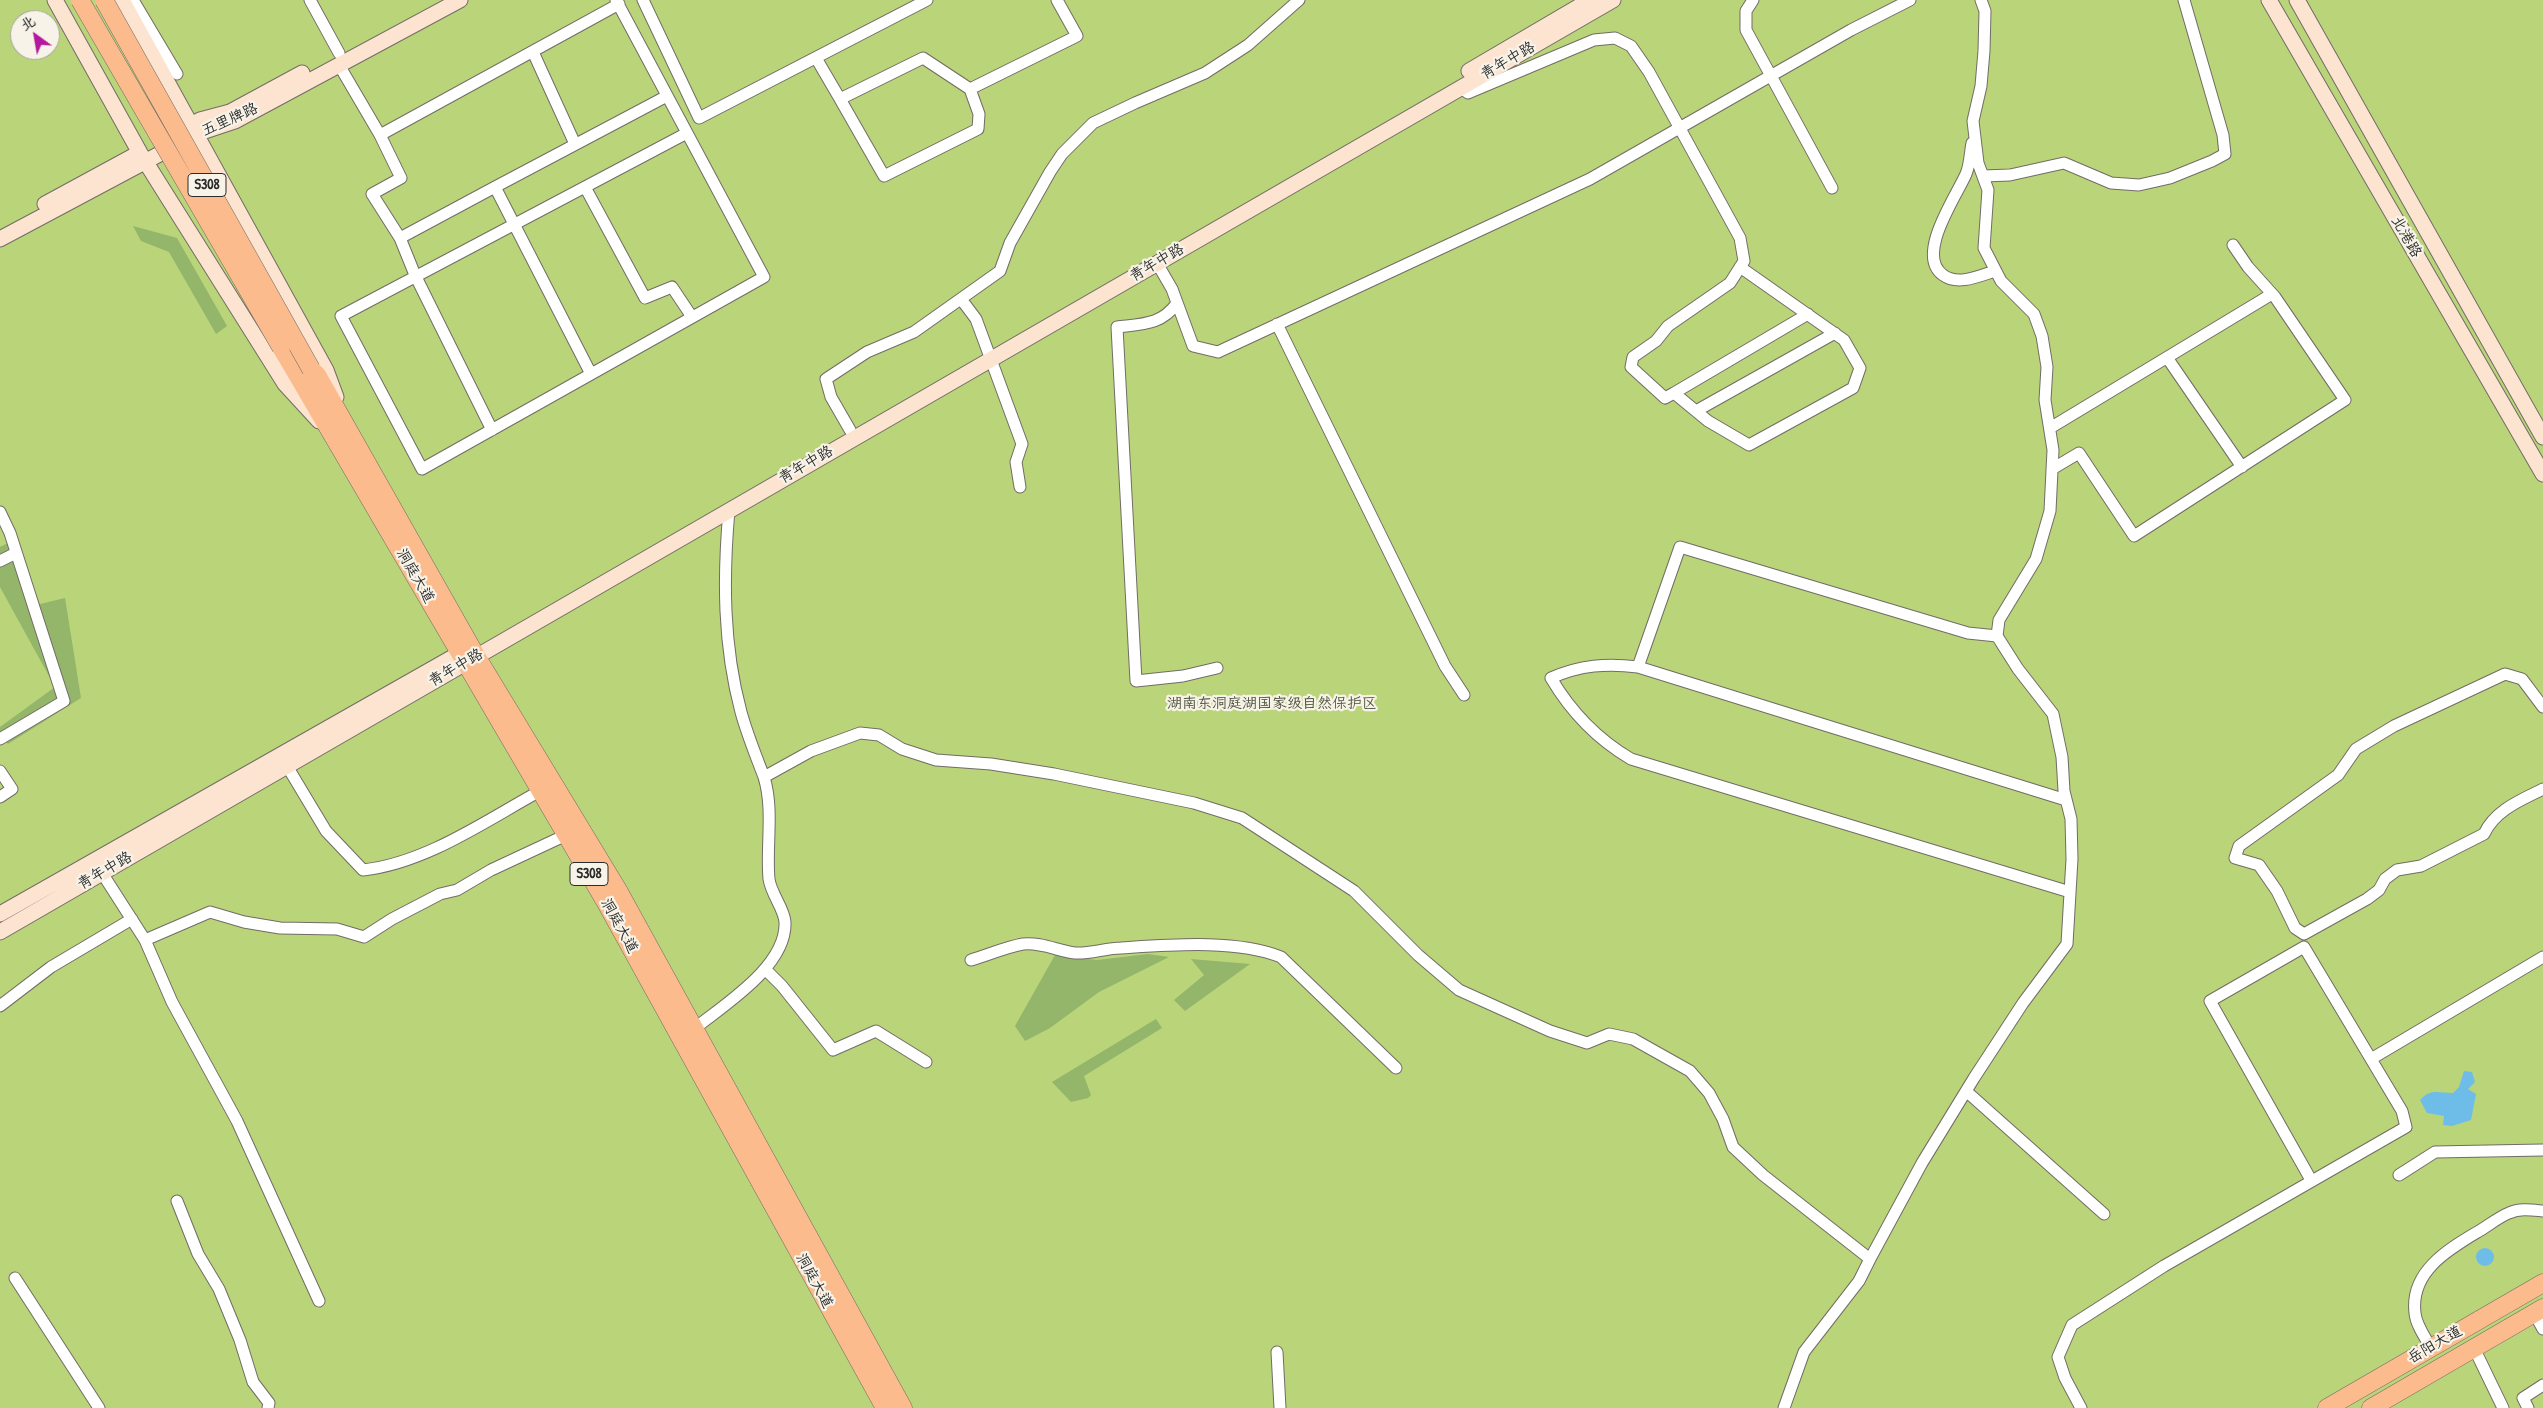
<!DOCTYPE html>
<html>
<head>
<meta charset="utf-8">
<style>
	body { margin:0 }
	#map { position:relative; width:2543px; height:1408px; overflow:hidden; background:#f6e6d2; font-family:"Patrick Hand","LXGW WenKai TC",sans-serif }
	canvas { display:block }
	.north { position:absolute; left:10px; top:10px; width:50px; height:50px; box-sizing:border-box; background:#f7f3e8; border:1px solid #a5a39c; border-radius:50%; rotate:328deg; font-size:14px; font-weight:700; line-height:20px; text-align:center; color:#2b2b2b }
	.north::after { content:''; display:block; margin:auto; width:18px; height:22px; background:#b5179e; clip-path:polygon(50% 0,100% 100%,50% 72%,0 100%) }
</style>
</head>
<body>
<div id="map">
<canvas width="2543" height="1408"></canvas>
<div class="north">北</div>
</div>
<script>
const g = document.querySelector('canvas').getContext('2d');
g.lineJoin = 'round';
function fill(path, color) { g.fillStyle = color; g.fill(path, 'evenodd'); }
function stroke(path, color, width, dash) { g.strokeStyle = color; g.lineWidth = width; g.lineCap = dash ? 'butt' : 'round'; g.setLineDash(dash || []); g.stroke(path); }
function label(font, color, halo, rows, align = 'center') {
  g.font = font + ' "Patrick Hand","LXGW WenKai TC",sans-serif'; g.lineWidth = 4.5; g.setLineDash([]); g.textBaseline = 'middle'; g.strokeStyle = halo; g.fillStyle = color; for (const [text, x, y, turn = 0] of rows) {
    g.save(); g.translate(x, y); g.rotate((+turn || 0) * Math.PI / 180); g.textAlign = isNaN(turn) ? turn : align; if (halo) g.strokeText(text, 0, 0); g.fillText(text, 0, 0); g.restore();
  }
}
fill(new Path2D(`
	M 0,0 L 2543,0 L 2543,1408 L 0,1408 ZM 20,20 L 50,20 L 50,50 L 20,50 Z`), '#bad47a');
fill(new Path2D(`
	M 133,226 L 177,238 L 227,326 L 216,334 L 169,252 L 141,241 Z
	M 10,542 L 40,604 L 65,598 L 81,698 L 8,744 L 0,735 L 0,727 L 55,687 L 0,587 L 0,547 Z
	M 1148,954 L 1169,957 L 1099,992 L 1050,1028 L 1025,1041 L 1015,1026 L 1055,955 L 1097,960 Z
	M 1191,959 L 1250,964 L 1185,1011 L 1174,1000 L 1204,975 Z
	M 1156,1019 L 1162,1028 L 1084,1076 L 1091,1095 L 1088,1098 L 1071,1102 L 1052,1082 Z`), '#93b66a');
fill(new Path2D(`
	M 2464,1071 L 2472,1072 L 2475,1082 L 2468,1089 L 2476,1094 L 2471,1120 L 2452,1126 L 2443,1125 L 2444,1116 L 2427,1113 L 2420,1100 C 2431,1088 2438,1093 2453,1093 L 2459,1087 Z
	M2476 1257a9 9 0 1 1 18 0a9 9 0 1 1-18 0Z`), '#6ebde9');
const street = new Path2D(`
	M 133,0 L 177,74
	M 310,0 L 339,53
	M 616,0 L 764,277 L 422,469 L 341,316 L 687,133
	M 643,0 L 699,118 L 927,0
	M 1753,0 L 1746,11 L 1746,30 L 1832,188
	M 533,52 L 575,144
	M 816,58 L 840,99 L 923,58 L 970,89
	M 339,65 L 380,135 L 619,4
	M 1461,88 L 1468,93 L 1594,40 L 1615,38 L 1631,46 L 1649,72 L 1740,238 L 1744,261 L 1730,283 L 1668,326 L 1656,341 L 1633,357 L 1631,367 L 1665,398 L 1674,393 L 1708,421 L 1749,445 L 1853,388 L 1860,368 L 1844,340 L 1740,267
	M 840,99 L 884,176 L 978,129 L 979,114 L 970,89 L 1077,36 L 1057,0
	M 380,135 L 401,178 L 372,194 L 400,238
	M 1972,143 C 1970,153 1970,165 1966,174 C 1956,197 1915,255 1943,275 C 1958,286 1979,276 1995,271
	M 1983,176 L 2010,175 L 2064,163 L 2111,183 L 2139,185 L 2170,178 L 2212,161 L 2225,154 L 2223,135 L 2184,0
	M 495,187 L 667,96
	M 585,187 L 645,298 L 672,287 L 692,317
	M 1161,270 L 1172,289 L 1193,346 L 1218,352 L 1590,179 L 1851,30 L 1910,0
	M 961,299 L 976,319 L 1022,444 L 1016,462 L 1020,487
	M 1177,303 C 1162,325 1141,324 1117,327 L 1136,681 L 1183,676 L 1217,668
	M 1277,324 L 1445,666 L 1464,695
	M 2168,359 L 2242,467
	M 1674,393 L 1808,314
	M 1696,411 L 1835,333
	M 2050,428 L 2272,294
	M 492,430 L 415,275 L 400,238 L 495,187 L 591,374
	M 850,430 L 831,397 L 826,379 L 867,352 L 914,332 L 1000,271 L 1010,243 L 1050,172 L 1062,154 L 1093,123 L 1135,103 L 1205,73 L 1248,45 L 1299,0
	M 2052,469 L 2079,453 L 2134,536 L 2345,400 L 2275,297 L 2248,267 L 2233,245
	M 729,510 C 723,578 723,645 741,712 C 747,734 756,756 764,777 L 811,751 L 860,733 L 879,735 L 902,749 L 936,760 L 991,764 L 1054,774 L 1194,803 L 1242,818 L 1354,891 L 1418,955 L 1459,990 L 1550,1031 L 1587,1043 L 1609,1034 L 1633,1039 L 1690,1071 L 1709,1093 L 1723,1119 L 1733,1147 L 1763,1175 L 1870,1259 L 1922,1163 L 1974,1078 L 2023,1003 L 2067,944 L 2072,859 L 2071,819 L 2064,791 L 2062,757 L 2053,714 L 2018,669 L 1997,636 L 1999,620 L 2036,559 L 2050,511 L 2053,450 L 2045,400 L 2047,367 L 2042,336 L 2034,314 L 2001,281 L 1984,248 L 1988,190 L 1978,163 L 1973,121 L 1981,86 L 1984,51 L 1985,11 L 1981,0
	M 0,512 L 10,533 L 64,701 L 0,739
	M 0,561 L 16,553
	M 1997,636 L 1968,633 L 1680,547 L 1638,667 L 2066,800
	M 1638,667 C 1607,663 1580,665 1551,678 C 1571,712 1597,739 1631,759 L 2070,892
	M 2543,707 L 2522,679 L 2505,674 L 2394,726 L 2356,749 L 2338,775 L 2239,846 L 2235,858 L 2259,865 L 2277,891 L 2295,928 L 2304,934 L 2367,899 L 2379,890 L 2385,879 L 2397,870 L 2421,866 L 2484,834 C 2495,810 2521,800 2543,789
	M 287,766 L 326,831 L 363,870 C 426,863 485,821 540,791
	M 0,771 L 12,789 L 0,797
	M 102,873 L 145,940 L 172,1002 L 237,1121 L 319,1301
	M 145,940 L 210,912 L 244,922 L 280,928 L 337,929 L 364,937 L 392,919 L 440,894 L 457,890 L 491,870 L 566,835
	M 971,960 C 988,955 1006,947 1023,944 C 1041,942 1058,951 1075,953 C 1090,954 1106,948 1121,948 C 1169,945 1236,939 1281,957 L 1396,1068
	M 765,969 L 782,986 L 833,1050 L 876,1031 L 926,1062
	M 0,1006 L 51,967 L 132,919
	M 694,1029 C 725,1004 787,966 785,922 C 784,908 771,894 769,879 C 766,845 774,810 764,777
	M 2371,1059 L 2543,957
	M 1966,1091 L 2104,1214
	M 2399,1175 L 2435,1152 L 2543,1150
	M 177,1201 L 198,1254 L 219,1289 L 240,1340 L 253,1382 L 269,1403 L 268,1408
	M 15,1278 L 99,1408
	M 2534,1313 L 2543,1329
	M 2431,1348 C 2425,1337 2416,1325 2415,1313 C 2410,1271 2449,1249 2479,1231 C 2489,1225 2499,1217 2509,1213 C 2520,1208 2532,1210 2543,1211
	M 2474,1348 L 2503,1408
	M 1277,1352 L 1280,1408
	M 1784,1408 L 1804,1352 L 1859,1281 L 1870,1259
	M 2081,1408 L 2065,1378 L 2058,1357 L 2072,1325 L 2164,1266 L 2406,1127 L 2402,1111 L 2304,947 L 2210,1001 L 2311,1180
	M 2528,1408 L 2523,1398 L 2543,1385`);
const secondary = new Path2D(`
	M 55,0 L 140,153 L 285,384 L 319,421
	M 122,0 L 326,370 L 336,397
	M 2269,0 L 2543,474
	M 2297,0 L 2543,437
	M 1469,71 L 1590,0
	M 168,137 L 200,120 L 230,112 L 302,73
	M 45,204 L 139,153
	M 0,239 L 199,133 L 235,121 L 460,0
	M 0,914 L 471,647
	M 0,932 L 1613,0`);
const primary = new Path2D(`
	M 281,347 L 605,901 L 885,1408
	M 311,369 L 317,375 L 476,656 L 619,892 L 903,1408
	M 2327,1408 L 2543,1283
	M 2371,1408 L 2543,1308`);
stroke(street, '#726c65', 13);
stroke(secondary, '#726c65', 17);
stroke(primary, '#726c65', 19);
stroke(street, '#fff', 11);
stroke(secondary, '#fde4d1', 15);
stroke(primary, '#fbbb8d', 18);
const primaryBridge = new Path2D(`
	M 80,0 L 281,347
	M 104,0 L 311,369`);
stroke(primaryBridge, '#726c65', 19, []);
stroke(primaryBridge, '#fbbb8d', 18);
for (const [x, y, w] of [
	[207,185,38],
	[589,874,38]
]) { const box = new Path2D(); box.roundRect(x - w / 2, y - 11.5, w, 23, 4); g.fillStyle = '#f7f3e8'; g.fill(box); stroke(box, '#2b2b2b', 1); }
label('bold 14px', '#2b2b2b', null, [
	["S308",207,185],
	["S308",589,874]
]);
label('15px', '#2b2b2b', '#f7f3e8', [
	["青年中路",1508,61,-30],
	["五里牌路",230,120,-24],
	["北港路",2406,237,60],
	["青年中路",1157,263,-30],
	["青年中路",806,465,-30],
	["洞庭大道",415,576,60],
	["青年中路",456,668,-30],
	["青年中路",105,871,-30],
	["洞庭大道",619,926,61],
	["洞庭大道",814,1281,61],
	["岳阳大道",2435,1345,-30]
]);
label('15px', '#4f553f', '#f7f3e8', [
	["湖南东洞庭湖国家级自然保护区",1272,704]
]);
</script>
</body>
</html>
